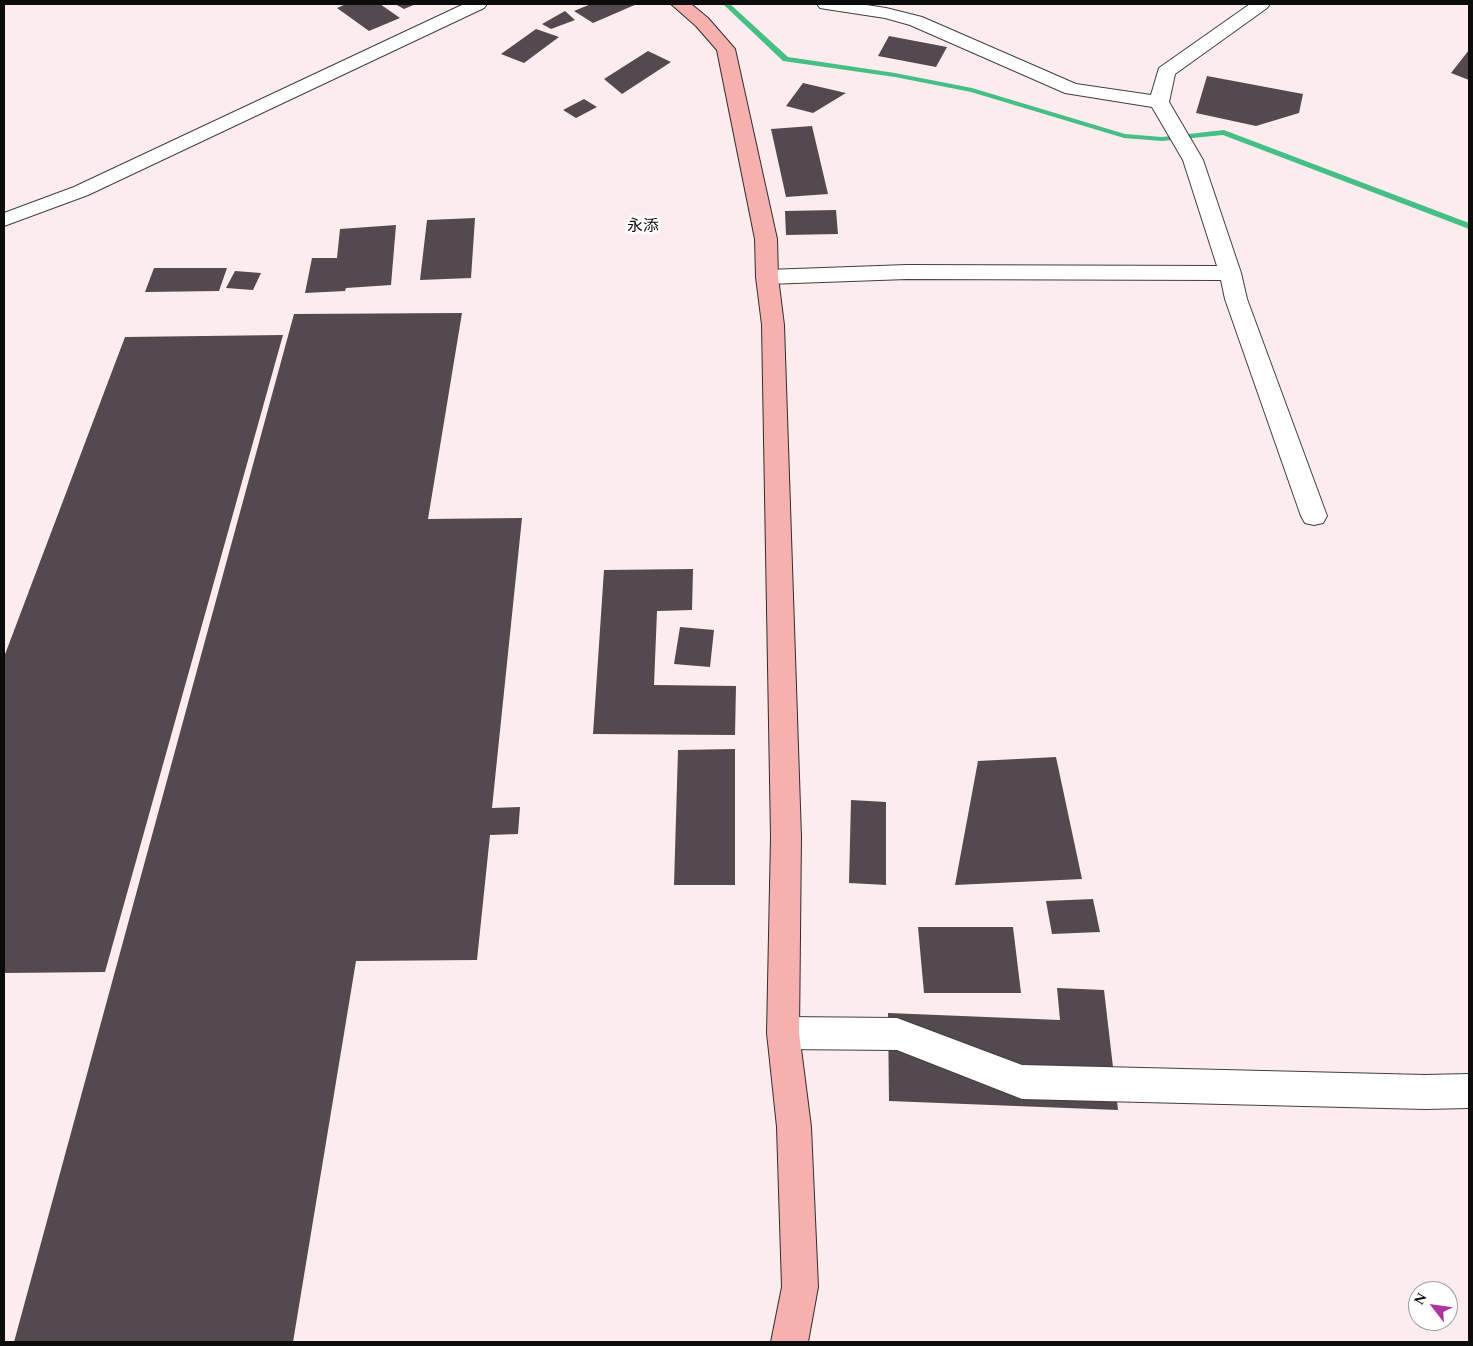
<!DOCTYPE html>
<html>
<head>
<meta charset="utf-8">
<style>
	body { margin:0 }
	#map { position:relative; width:1473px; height:1346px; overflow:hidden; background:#fdeced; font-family:Spectral,serif }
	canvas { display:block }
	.frame { position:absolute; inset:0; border:5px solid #0c0c0c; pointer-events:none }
	.north { position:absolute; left:1408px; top:1281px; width:50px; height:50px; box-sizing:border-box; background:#fff; border:1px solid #9e9e9e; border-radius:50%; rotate:300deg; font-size:14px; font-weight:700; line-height:20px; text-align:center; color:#0c0c0c }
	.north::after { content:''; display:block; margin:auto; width:18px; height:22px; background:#ad33a2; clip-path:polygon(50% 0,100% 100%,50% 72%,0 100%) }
</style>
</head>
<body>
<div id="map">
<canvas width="1473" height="1346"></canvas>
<div class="frame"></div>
<div class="north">N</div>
</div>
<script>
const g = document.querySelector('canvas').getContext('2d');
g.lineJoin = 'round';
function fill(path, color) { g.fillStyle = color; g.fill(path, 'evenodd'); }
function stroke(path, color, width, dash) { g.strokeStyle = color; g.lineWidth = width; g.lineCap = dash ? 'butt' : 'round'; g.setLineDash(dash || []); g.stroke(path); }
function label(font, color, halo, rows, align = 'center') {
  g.font = font + ' Spectral,"Noto Sans JP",serif'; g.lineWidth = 5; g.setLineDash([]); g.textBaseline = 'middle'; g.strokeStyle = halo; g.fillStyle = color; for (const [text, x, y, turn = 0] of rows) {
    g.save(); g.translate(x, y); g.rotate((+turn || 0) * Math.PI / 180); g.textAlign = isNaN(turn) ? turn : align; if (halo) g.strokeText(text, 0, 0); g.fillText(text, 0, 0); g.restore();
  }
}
fill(new Path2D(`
	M 723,4 L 730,4 L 788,57 L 895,73 L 972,88 L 1125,134 L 1162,137 L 1224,130 L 1469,223 L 1469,229 L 1223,135 L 1162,141 L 1124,138 L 971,92 L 895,77 L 783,61 Z`), '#45bf86');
fill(new Path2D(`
	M 346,4 L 380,4 L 400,18 L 369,31 L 337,8 Z
	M 395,4 L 416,4 L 404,9 Z
	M 591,4 L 637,4 L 593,23 L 574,11 Z
	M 565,11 L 575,20 L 551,29 L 542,24 Z
	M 536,29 L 559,37 L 524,63 L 501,54 Z
	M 889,36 L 947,47 L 936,67 L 878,56 Z
	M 1469,50 L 1469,80 L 1451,73 Z
	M 648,51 L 671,62 L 622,94 L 604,79 Z
	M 1207,76 L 1303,94 L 1299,113 L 1256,126 L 1196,113 Z
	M 803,83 L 846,93 L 813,113 L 786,106 Z
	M 584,99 L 597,107 L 576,118 L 563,110 Z
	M 812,126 L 828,194 L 786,197 L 771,129 Z
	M 836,210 L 838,234 L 786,235 L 785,211 Z
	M 475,218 L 471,278 L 420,280 L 427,220 Z
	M 396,225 L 391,285 L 346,288 L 345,291 L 305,293 L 312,258 L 337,258 L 340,229 Z
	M 154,268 L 227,268 L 219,291 L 145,292 Z
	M 235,271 L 261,273 L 253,290 L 226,288 Z
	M 462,313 L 428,519 L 522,518 L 492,808 L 520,807 L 518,834 L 490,835 L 477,960 L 356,961 L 293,1342 L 14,1342 L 294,314 Z
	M 283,335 L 105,972 L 4,973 L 4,657 L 125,337 Z
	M 693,569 L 692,610 L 657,611 L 654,685 L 736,686 L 735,735 L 593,734 L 604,570 Z
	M 680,627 L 714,630 L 710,667 L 674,664 Z
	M 735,749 L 735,885 L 674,885 L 678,750 Z
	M 1056,757 L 1082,879 L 955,885 L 978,761 Z
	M 851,800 L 886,802 L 886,885 L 849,883 Z
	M 1093,899 L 1100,932 L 1052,934 L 1046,901 Z
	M 918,927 L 1013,927 L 1021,993 L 924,993 Z
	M 1057,988 L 1104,990 L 1118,1110 L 889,1101 L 888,1013 L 1060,1020 Z`), '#53494e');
const street = new Path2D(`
	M 464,4 L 487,4 L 484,8 L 88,195 L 4,226 L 4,213 L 74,187 Z
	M 817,4 L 860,4 L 886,8 L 922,17 L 1076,84 L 1151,95 L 1159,68 L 1250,4 L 1270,4 L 1267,8 L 1175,74 L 1169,102 L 1203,160 L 1241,273 L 1247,299 L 1327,516 L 1323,523 L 1314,525 L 1305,523 L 1301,516 L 1225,299 L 1221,280 L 907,279 L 767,284 L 759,282 L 756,277 L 759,272 L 767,270 L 907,265 L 1217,266 L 1183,160 L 1152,107 L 1065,93 L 910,25 L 885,18 L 826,9 L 820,8 Z
	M 783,1017 L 897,1018 L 1022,1065 L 1425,1075 L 1469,1074 L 1469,1108 L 1425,1109 L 1022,1099 L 897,1050 L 783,1049 L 771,1044 L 767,1033 L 771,1022 Z`);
const secondary = new Path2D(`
	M 671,4 L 691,4 L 708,18 L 735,49 L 777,239 L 778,277 L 784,325 L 801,837 L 799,1033 L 811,1127 L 818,1287 L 808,1342 L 771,1342 L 782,1287 L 777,1127 L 767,1033 L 771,837 L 762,325 L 756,277 L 755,239 L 717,50 L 696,26 Z`);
stroke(street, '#3f3f3f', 2);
stroke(secondary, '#2e2e2e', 2);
fill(street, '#fff');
fill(secondary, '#f6b0ae');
label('16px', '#0c0c0c', '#fff', [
	["永添",643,228]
]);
</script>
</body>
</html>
